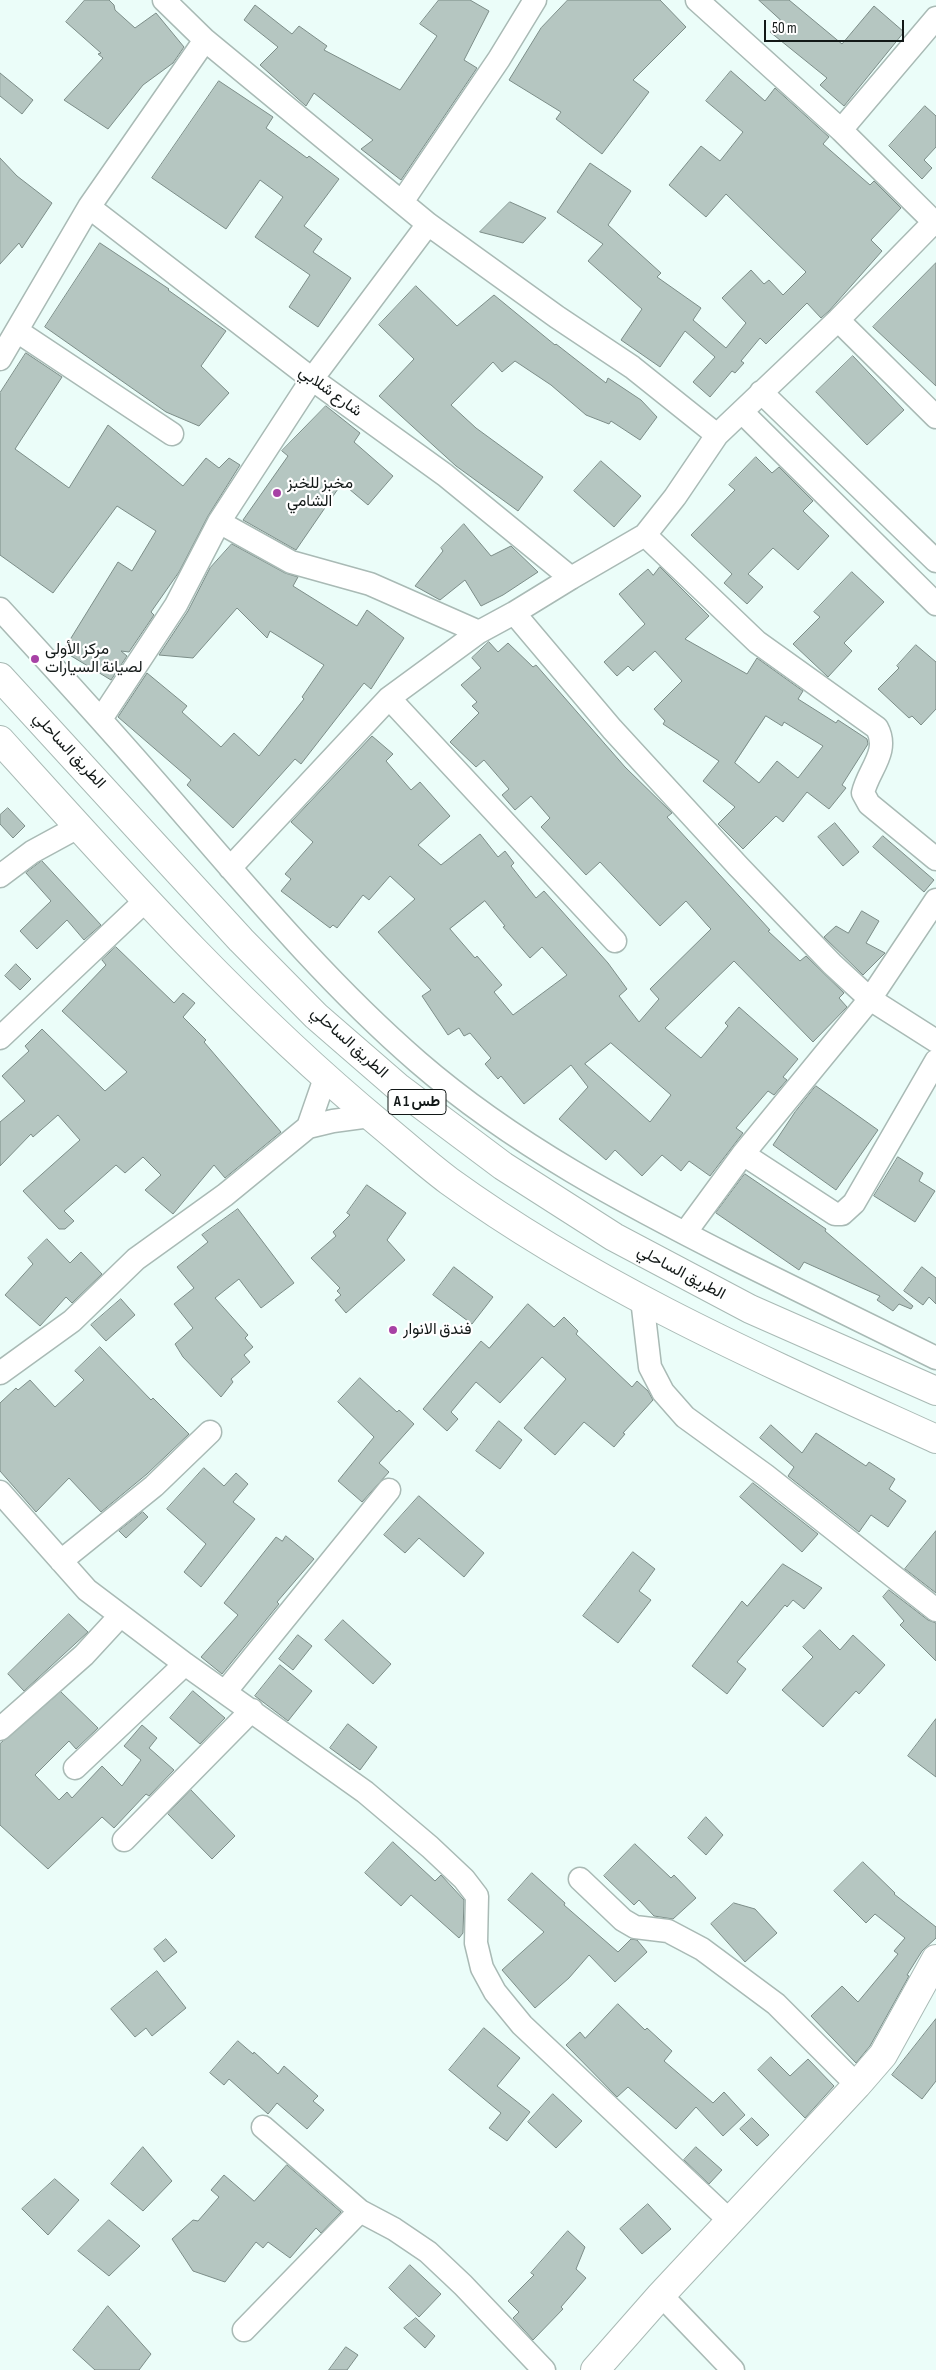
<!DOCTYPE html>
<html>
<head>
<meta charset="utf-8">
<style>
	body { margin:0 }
	#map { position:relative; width:936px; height:2370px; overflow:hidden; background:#ebfdf9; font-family:"Sofia Sans Condensed",sans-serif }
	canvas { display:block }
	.scale { position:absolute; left:764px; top:20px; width:140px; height:22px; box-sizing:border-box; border:2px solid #121817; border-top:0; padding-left:6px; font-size:15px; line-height:18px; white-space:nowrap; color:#121817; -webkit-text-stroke:4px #fff; paint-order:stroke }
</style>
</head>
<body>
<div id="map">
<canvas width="936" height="2370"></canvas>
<div class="scale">50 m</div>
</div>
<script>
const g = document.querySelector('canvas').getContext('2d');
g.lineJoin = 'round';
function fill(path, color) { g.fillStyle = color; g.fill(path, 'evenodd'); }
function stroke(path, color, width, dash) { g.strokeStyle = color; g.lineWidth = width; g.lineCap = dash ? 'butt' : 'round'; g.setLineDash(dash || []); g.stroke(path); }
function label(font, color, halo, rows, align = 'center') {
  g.font = font + ' "Sofia Sans Condensed",Vazirmatn,sans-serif'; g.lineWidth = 4.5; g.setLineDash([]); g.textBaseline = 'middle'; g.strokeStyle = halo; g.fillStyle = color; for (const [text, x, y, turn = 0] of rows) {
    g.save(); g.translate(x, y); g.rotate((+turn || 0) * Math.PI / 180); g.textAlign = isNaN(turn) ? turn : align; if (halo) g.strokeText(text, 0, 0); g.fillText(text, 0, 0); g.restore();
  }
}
const building = new Path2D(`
	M 85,0 L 109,0 L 114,5 L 115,10 L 135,28 L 156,13 L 184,47 L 173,63 L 143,85 L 108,129 L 64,100 L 103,58 L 98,54 L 101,53 L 66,22 Z
	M 439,0 L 470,0 L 489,11 L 464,60 L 477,68 L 401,180 L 361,149 L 373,140 L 314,93 L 306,106 L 260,65 L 278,47 L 244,20 L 255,5 L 292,34 L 299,26 L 327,46 L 324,50 L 400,90 L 437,36 L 420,24 Z
	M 568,0 L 660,0 L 686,27 L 633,80 L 649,92 L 602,154 L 556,119 L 561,112 L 509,80 L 541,28 Z
	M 759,0 L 789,0 L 842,44 L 874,6 L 904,32 L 844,106 L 820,85 L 827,78 L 770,32 L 780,20 Z
	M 731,71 L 765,101 L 775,88 L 829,137 L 823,144 L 870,185 L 874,181 L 901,208 L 871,240 L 882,251 L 829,311 L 821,318 L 807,303 L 766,344 L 760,338 L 741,361 L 744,363 L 735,373 L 732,371 L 710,397 L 693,382 L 715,357 L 685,331 L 660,367 L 621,340 L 642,309 L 588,261 L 603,244 L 557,212 L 590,163 L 631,191 L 608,225 L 661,273 L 657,277 L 701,308 L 693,320 L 726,348 L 746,323 L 722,298 L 751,270 L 764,284 L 769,280 L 783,295 L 806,272 L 726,194 L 706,217 L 669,185 L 701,146 L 720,161 L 743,132 L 706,101 Z
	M 0,73 L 33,100 L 22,114 L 0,96 Z
	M 219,81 L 273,117 L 266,128 L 307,158 L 309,156 L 339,179 L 304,226 L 322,239 L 313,252 L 351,278 L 318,327 L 289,307 L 310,275 L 255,237 L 283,197 L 260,180 L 226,229 L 152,178 Z
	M 925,106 L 936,116 L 936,147 L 924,160 L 932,168 L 922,179 L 889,146 Z
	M 0,158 L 17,176 L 52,203 L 22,248 L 19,243 L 0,264 Z
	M 510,202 L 546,218 L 523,243 L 480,232 Z
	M 100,243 L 169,289 L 168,290 L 226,331 L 201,366 L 229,393 L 199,426 L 166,412 L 45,327 Z
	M 936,263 L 936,386 L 873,327 Z
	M 416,286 L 457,326 L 494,295 L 555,345 L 556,344 L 606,383 L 608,378 L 641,400 L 657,417 L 640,440 L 611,421 L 609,424 L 586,415 L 551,385 L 515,361 L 502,372 L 493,362 L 451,405 L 476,428 L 543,477 L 518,511 L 456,466 L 379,396 L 414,359 L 379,325 Z
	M 26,353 L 62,377 L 15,449 L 69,488 L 108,425 L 183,486 L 206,458 L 219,468 L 229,458 L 240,465 L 208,516 L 179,572 L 151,612 L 154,615 L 129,652 L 121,651 L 127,656 L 111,680 L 63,651 L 118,562 L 132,571 L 156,531 L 117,506 L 53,593 L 0,555 L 0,393 Z
	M 853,356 L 904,410 L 867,445 L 816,392 Z
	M 326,406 L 360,433 L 354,442 L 393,476 L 368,505 L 342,483 L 296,550 L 243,520 L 288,456 L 282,451 Z
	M 756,457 L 772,473 L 779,467 L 813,501 L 803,511 L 829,536 L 798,570 L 773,548 L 748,574 L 763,587 L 747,604 L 724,583 L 732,574 L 691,535 L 735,490 L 729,485 Z
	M 601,461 L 641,496 L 614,527 L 574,491 Z
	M 464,524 L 491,556 L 511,546 L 538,572 L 503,595 L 481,606 L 465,580 L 440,600 L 415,586 L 443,551 L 441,548 Z
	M 232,544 L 285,573 L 298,577 L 293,586 L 357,626 L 367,610 L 404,638 L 371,689 L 364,683 L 301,764 L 295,759 L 233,828 L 187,785 L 191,780 L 118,717 L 147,673 L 187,706 L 182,712 L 221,747 L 234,733 L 259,756 L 304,699 L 302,697 L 324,665 L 270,631 L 267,638 L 237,608 L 193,658 L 159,655 L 188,611 L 210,568 Z
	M 660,567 L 709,616 L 685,639 L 747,674 L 757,658 L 803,691 L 798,699 L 836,723 L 838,720 L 867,739 L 868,744 L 842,785 L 846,788 L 829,809 L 807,792 L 783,822 L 776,816 L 743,849 L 718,824 L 735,807 L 703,781 L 719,761 L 663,724 L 665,721 L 654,709 L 682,681 L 655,651 L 633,671 L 628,666 L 617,676 L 604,662 L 645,624 L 619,594 L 648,569 L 653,575 ZM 766,716 L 782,726 L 784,722 L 823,746 L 798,778 L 777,761 L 759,783 L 735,763 Z
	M 852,572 L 884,602 L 844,643 L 852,651 L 828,677 L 793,644 L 820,617 L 814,612 Z
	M 489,642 L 498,652 L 508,643 L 533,667 L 536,665 L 625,767 L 672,813 L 667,817 L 770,930 L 768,931 L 800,961 L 806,956 L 844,993 L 839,998 L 847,1007 L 813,1042 L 734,961 L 665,1028 L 701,1058 L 728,1026 L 725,1023 L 739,1007 L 798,1059 L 783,1077 L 787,1080 L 774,1095 L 768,1091 L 736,1128 L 743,1133 L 710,1176 L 689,1161 L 681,1171 L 662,1155 L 642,1176 L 615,1150 L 606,1160 L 559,1119 L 588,1087 L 571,1065 L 524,1104 L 501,1076 L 498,1079 L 485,1064 L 491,1058 L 470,1033 L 464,1036 L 459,1028 L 448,1035 L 422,996 L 431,990 L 378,932 L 415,899 L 390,876 L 369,900 L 363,895 L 337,928 L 333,925 L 330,928 L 281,891 L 291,879 L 285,874 L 313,842 L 291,822 L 372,736 L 393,754 L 386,761 L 411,790 L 420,782 L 450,816 L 418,845 L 441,865 L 480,834 L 498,857 L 505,851 L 514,863 L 511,866 L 536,898 L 544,891 L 608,963 L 627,989 L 619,996 L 639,1022 L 659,999 L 650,989 L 711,929 L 708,926 L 686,901 L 660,926 L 600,862 L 586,875 L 541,827 L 550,818 L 531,796 L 515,810 L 502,795 L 509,789 L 484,760 L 476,767 L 450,742 L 479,713 L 472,706 L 477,702 L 461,685 L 481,668 L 472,658 ZM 485,901 L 505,926 L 503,927 L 530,958 L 542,947 L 567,975 L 513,1015 L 494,992 L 502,985 L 477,956 L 475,958 L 450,929 ZM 611,1043 L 671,1095 L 650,1122 L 585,1064 Z
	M 916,645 L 936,662 L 936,709 L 921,725 L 912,716 L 909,718 L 878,689 L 899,668 L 897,666 Z
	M 8,808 L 25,826 L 13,838 L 0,824 L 0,815 Z
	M 835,823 L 859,852 L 843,866 L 818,837 Z
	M 883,836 L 934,880 L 924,892 L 873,847 Z
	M 42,861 L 101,925 L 84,940 L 67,920 L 37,949 L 20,931 L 51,901 L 26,873 Z
	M 862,911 L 879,921 L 866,943 L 885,953 L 863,975 L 824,937 L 836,926 L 848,933 Z
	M 116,947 L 174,1003 L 183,993 L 195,1003 L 183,1017 L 206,1040 L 204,1042 L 281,1132 L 225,1178 L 214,1165 L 173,1214 L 145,1190 L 161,1175 L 143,1157 L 125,1173 L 116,1165 L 64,1211 L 74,1221 L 65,1229 L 59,1229 L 23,1191 L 80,1140 L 58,1115 L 33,1137 L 31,1134 L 0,1166 L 0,1122 L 25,1101 L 2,1076 L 29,1051 L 25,1046 L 42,1029 L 105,1091 L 127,1072 L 62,1011 L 106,965 L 102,960 Z
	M 16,964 L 31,979 L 20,990 L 5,976 Z
	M 816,1086 L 878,1130 L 836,1190 L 773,1145 L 795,1112 Z
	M 898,1157 L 923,1173 L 919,1181 L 935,1191 L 915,1222 L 874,1196 Z
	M 745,1174 L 826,1229 L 825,1231 L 913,1306 L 911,1309 L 899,1304 L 893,1311 L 877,1300 L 880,1296 L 804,1262 L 799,1270 L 716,1213 Z
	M 367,1185 L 406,1213 L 387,1240 L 405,1260 L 346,1313 L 335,1300 L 341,1295 L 337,1291 L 340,1288 L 311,1258 L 336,1236 L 333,1232 L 350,1215 L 347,1213 Z
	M 238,1209 L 294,1283 L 261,1308 L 239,1279 L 215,1298 L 248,1335 L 245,1338 L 253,1347 L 244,1355 L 250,1362 L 231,1379 L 233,1382 L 221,1397 L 183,1357 L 175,1344 L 193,1328 L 174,1304 L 194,1288 L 177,1267 L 208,1242 L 202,1235 Z
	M 47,1239 L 70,1263 L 81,1252 L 102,1274 L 72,1303 L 66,1297 L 40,1326 L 5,1295 L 33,1264 L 28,1258 Z
	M 454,1267 L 493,1297 L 472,1324 L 433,1295 Z
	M 922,1267 L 936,1278 L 936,1304 L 929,1297 L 923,1305 L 904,1291 Z
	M 121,1299 L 135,1315 L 106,1341 L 91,1325 Z
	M 528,1304 L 554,1327 L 564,1317 L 578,1331 L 576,1334 L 632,1387 L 637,1381 L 648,1391 L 653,1400 L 623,1433 L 625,1434 L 614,1447 L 584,1422 L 555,1455 L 524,1428 L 566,1379 L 542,1357 L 500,1403 L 476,1382 L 451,1412 L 458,1419 L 447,1431 L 423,1409 L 481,1341 L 489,1348 Z
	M 100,1347 L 151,1400 L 153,1398 L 189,1434 L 147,1474 L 101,1512 L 69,1478 L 36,1512 L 0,1471 L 0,1403 L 16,1388 L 18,1390 L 30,1380 L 55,1407 L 84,1380 L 75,1371 Z
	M 360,1378 L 397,1412 L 399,1410 L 414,1424 L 379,1463 L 389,1472 L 362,1502 L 338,1481 L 374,1437 L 338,1402 Z
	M 499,1421 L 522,1440 L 500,1469 L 476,1451 Z
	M 771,1425 L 802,1453 L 816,1433 L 866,1466 L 869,1462 L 895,1479 L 889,1489 L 906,1501 L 888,1527 L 871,1515 L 859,1532 L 788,1476 L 794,1467 L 760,1438 Z
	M 204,1468 L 224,1486 L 236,1473 L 248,1484 L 233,1502 L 255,1519 L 201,1587 L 184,1572 L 206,1544 L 167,1509 Z
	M 753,1483 L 818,1534 L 802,1552 L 740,1497 Z
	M 419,1496 L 484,1553 L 464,1577 L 419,1538 L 405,1553 L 384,1535 Z
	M 143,1512 L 148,1517 L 126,1538 L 119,1531 Z
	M 936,1531 L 936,1593 L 905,1569 Z
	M 286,1536 L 314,1559 L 277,1602 L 279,1604 L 222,1674 L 201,1657 L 238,1615 L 224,1603 L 276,1537 L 282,1541 Z
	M 633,1552 L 655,1569 L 639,1591 L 651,1600 L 618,1643 L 583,1616 Z
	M 783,1564 L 822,1588 L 804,1609 L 793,1600 L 787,1607 L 785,1605 L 737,1662 L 746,1669 L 727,1694 L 692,1666 L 742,1601 L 747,1606 Z
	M 889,1590 L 928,1620 L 936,1623 L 936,1661 L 900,1625 L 904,1621 L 883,1597 Z
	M 69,1614 L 88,1632 L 24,1691 L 8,1674 Z
	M 343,1620 L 391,1664 L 373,1684 L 325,1640 Z
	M 820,1630 L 840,1650 L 853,1635 L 885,1665 L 859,1694 L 856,1691 L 823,1727 L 782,1690 L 813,1657 L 803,1647 Z
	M 298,1635 L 312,1646 L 293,1670 L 279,1659 Z
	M 280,1665 L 312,1691 L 288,1721 L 255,1696 Z
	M 193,1691 L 225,1718 L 200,1744 L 170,1718 Z
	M 61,1692 L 98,1728 L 76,1749 L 69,1741 L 35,1775 L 59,1800 L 67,1792 L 72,1798 L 102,1766 L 122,1786 L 141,1760 L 124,1746 L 142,1725 L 157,1738 L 149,1748 L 174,1770 L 149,1796 L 146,1794 L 114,1828 L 102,1817 L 48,1869 L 0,1825 L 0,1744 Z
	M 936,1719 L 936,1777 L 908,1756 Z
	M 348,1724 L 377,1747 L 360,1770 L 330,1748 Z
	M 191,1790 L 235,1836 L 212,1859 L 168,1814 Z
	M 706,1817 L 723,1835 L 706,1855 L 688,1838 Z
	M 393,1842 L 435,1881 L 441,1875 L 464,1900 L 463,1933 L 459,1938 L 411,1895 L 401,1906 L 365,1873 Z
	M 635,1844 L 671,1878 L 674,1875 L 696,1898 L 673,1919 L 654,1916 L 639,1900 L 634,1905 L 604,1876 Z
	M 863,1862 L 895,1893 L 894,1894 L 936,1927 L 936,1938 L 922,1951 L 907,1975 L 909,1976 L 870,2046 L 856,2063 L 811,2016 L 842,1986 L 858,2002 L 898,1954 L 894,1951 L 905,1938 L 875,1914 L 866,1923 L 834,1891 Z
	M 532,1873 L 565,1903 L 564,1905 L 618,1952 L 631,1939 L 637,1940 L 647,1952 L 615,1982 L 589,1955 L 569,1978 L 535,2008 L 502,1970 L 544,1932 L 508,1900 Z
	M 734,1903 L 755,1909 L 777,1933 L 745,1962 L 711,1924 Z
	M 166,1939 L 177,1952 L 164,1962 L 154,1949 Z
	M 157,1971 L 186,2008 L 152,2036 L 146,2028 L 135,2037 L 111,2009 Z
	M 618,2004 L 645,2030 L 647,2028 L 672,2051 L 664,2061 L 713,2103 L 724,2092 L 745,2115 L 723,2136 L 696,2107 L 676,2129 L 628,2087 L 617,2097 L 566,2045 L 580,2032 L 585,2038 Z
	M 936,2019 L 936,2081 L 922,2099 L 892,2075 Z
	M 484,2028 L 520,2058 L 497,2086 L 530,2112 L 507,2141 L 489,2128 L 501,2113 L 449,2070 Z
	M 238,2041 L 253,2054 L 254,2052 L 278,2074 L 284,2066 L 318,2096 L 313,2101 L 324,2110 L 307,2129 L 277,2103 L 268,2114 L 229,2079 L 224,2085 L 210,2073 Z
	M 771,2057 L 790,2076 L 808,2059 L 834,2086 L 805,2118 L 758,2070 Z
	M 553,2094 L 582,2121 L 556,2148 L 528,2122 Z
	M 752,2118 L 769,2135 L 757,2146 L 740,2129 Z
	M 143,2147 L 172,2181 L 143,2211 L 111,2184 Z
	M 696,2147 L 722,2170 L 709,2184 L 684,2160 Z
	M 287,2165 L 341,2212 L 321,2233 L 316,2228 L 290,2258 L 268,2242 L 263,2248 L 256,2242 L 225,2282 L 193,2271 L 172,2239 L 193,2220 L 198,2221 L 219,2197 L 211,2190 L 224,2175 L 254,2201 Z
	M 55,2179 L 79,2200 L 48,2235 L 22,2209 Z
	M 648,2204 L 671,2229 L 642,2254 L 620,2229 Z
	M 109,2220 L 140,2246 L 109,2276 L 78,2251 Z
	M 568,2231 L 585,2247 L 576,2269 L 586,2278 L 561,2307 L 563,2309 L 533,2340 L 513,2318 L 519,2312 L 508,2301 L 534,2275 L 531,2273 Z
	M 410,2265 L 441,2294 L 419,2317 L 389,2288 Z
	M 108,2306 L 151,2354 L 139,2370 L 95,2370 L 73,2350 Z
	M 416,2318 L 435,2336 L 425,2348 L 404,2328 Z
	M 346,2347 L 358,2355 L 347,2370 L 329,2370 Z`);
fill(building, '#b5c6c1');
stroke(building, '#7c8d88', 1);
const minor = new Path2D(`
	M 164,0 L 205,40 L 428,224 L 557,317 L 632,367 L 717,435
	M 697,0 L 841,130 L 936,224
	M 841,130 L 936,18
	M 402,202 L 499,59 L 535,0
	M 89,207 L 312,379 L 445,475 L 571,578
	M 838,320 L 936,417
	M 17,331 L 172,434
	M 0,359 L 89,207 L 205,40
	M 761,392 L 936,561
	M 742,412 L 936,604
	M 219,522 L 291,562 L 370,584 L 479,632
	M 645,535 L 757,642 L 877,728 C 890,752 868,770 863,793 L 869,804 L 936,859
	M 0,609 C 59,673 118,738 175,804 C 252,893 329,985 418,1062 C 514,1145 626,1204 739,1261 C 805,1293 870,1326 936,1358
	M 514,613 L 612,729 L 738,866 L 832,964 L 870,999 L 936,1041
	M 389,698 L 615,941
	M 101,719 L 176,605 L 219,522 L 312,379 L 428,224
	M 230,868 L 389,698 L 479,632 L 514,613 L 571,578 L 645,535 L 675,497 L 717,435 L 838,320 L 934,222
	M 0,876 L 32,852 L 78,827
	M 0,1038 L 145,901
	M 308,1127 L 325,1078
	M 743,1154 L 835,1214 L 842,1214 L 854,1203 L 936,1061
	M 685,1233 L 743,1154 L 870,999 L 936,900
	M 642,1299 L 650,1367 L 663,1392 L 685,1417 L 765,1475 L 936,1610
	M 0,1373 L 72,1321 L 136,1259 L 225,1195 L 308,1127 L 333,1121 L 370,1116
	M 0,1492 L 87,1590 L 185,1664 L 365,1792 L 430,1847 L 464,1879 L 477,1896 L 476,1943 L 482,1968 L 495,1992 L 522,2025 L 730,2221
	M 61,1561 L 154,1486 L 210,1432
	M 225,1692 L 389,1490
	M 0,1729 L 84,1655 L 120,1616
	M 75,1768 L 185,1664
	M 124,1840 L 252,1710
	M 580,1879 L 623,1920 L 635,1927 L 668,1931 L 702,1949 L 776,2004 L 857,2085
	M 263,2127 L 360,2211 L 394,2229 L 428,2252 L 463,2285 L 544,2370
	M 661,2295 L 733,2370
	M 244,2330 L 360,2211`);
const tertiary = new Path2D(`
	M 595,2370 L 661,2295 L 857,2085 L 883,2055 L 936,1959`);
const trunk = new Path2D(`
	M 0,677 L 241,940 L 316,1016 L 399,1088 L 503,1166 L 614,1237 L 750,1309 L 936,1391
	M 0,740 C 121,874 241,1009 380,1124 C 403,1143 425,1163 449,1181 C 598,1289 769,1363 936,1439`);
stroke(minor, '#a9bab5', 25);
stroke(tertiary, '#a9bab5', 30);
stroke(trunk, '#a9bab5', 30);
stroke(minor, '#fff', 22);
stroke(tertiary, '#fff', 28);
stroke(trunk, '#fff', 28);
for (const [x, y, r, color] of [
	[277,493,5,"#a741a5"],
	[35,659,5,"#a741a5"],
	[393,1330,5,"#a741a5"]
]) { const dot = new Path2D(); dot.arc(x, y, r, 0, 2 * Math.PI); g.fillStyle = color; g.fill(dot); stroke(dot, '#fff', 2); }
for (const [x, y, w] of [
	[417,1102,58]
]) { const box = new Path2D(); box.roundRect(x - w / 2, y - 12.5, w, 25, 4); g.fillStyle = '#fff'; g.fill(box); stroke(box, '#121817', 1); }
label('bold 15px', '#121817', null, [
	["A 1 طس",417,1102]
]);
label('16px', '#121817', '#fff', [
	["شارع شلابي",330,392,36],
	["الطريق الساحلي",69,751,47],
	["الطريق الساحلي",349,1043,42],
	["الطريق الساحلي",681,1273,28]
]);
label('16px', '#121817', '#fff', [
	["مخبز للخبز",287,484],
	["الشامي",287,502],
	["مركز الأولى",45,650],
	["لصيانة السيارات",45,668],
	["فندق الانوار",403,1330]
], 'left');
</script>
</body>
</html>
